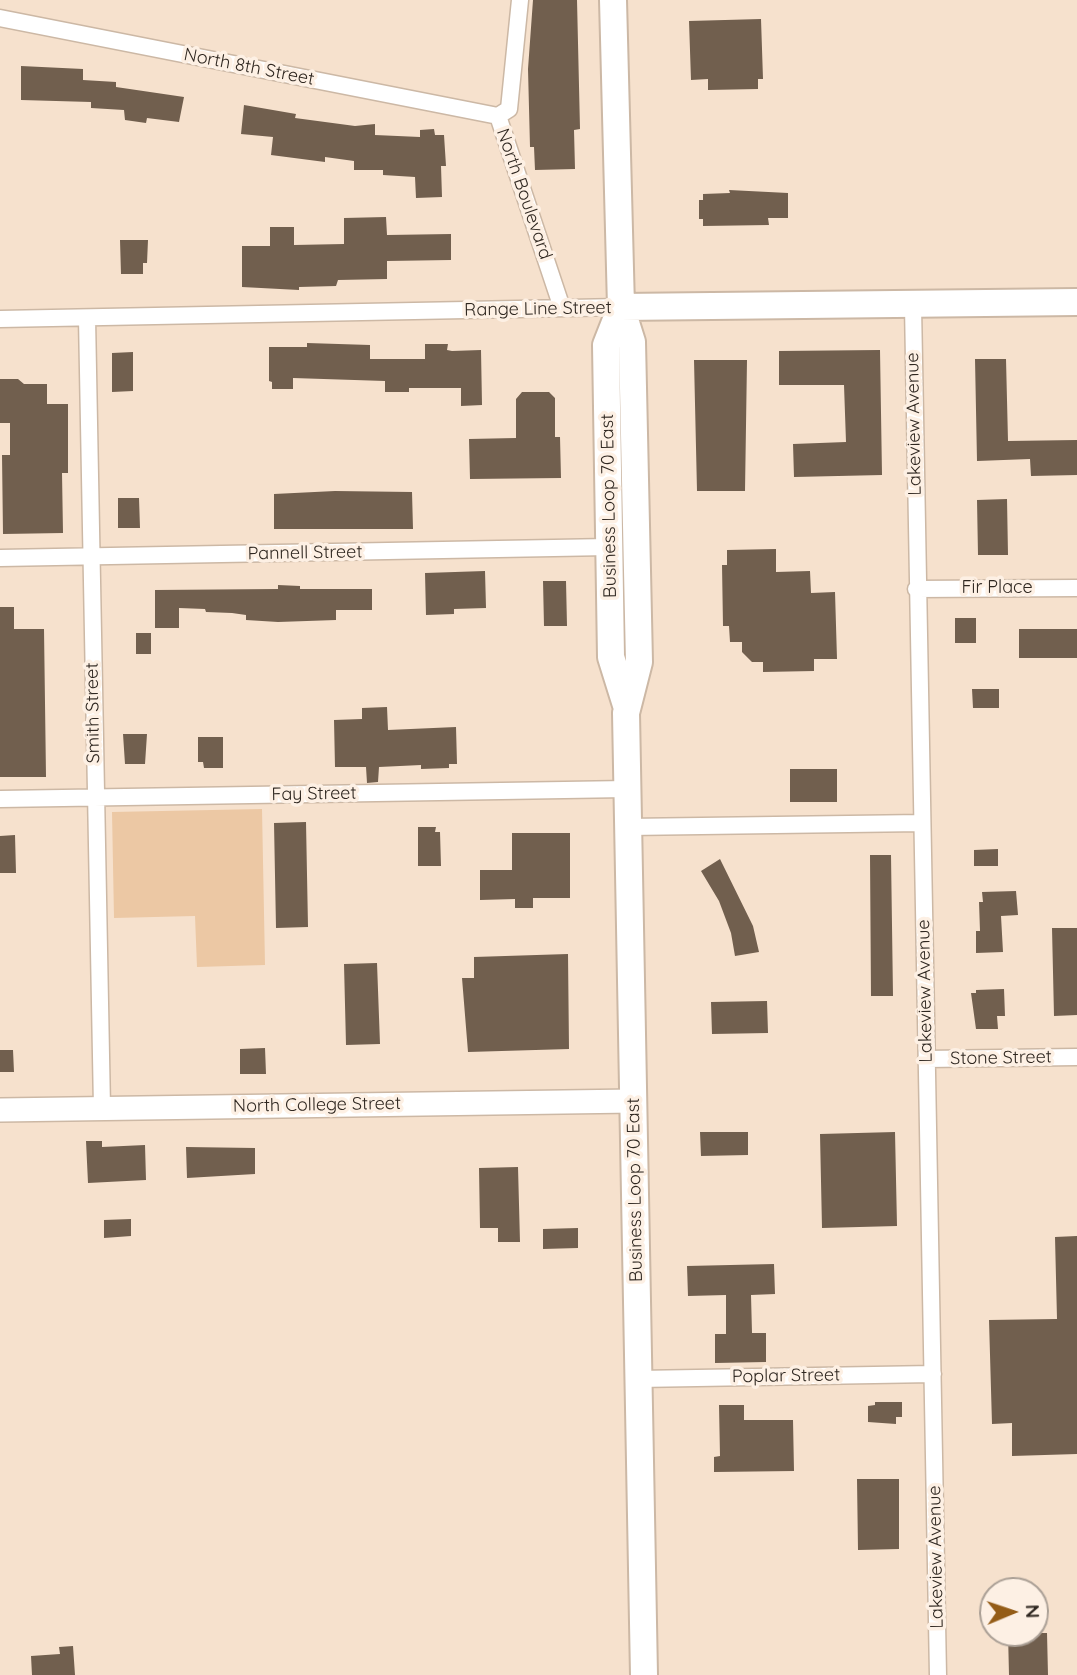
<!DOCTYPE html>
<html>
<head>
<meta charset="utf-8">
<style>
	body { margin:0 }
	#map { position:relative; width:1077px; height:1675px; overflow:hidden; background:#f6e1cd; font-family:Quicksand,sans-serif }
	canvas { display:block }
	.north { position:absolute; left:979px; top:1577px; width:70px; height:70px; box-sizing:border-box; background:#fdf0e4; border:2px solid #aba096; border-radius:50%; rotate:88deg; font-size:19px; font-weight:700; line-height:28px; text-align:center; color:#2f2720 }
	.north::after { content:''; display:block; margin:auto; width:24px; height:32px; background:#945c16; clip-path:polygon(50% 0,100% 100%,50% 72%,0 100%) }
</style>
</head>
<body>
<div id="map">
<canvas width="1077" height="1675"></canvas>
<div class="north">N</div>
</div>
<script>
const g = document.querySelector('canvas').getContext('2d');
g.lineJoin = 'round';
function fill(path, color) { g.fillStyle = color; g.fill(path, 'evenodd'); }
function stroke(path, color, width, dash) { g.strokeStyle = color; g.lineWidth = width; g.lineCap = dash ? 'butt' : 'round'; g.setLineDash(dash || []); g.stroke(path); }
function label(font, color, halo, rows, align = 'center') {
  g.font = font + ' Quicksand,sans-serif'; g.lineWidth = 7; g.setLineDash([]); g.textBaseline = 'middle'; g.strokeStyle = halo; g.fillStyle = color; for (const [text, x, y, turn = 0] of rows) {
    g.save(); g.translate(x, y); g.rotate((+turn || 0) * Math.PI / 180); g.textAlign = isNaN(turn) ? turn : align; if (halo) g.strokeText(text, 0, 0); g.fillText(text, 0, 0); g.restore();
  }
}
fill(new Path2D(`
	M 262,809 L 265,965 L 197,967 L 195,916 L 114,918 L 112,812 Z`), '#ecc8a4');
fill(new Path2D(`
	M 533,0 L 577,0 L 580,129 L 574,130 L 575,169 L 535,170 L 534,147 L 530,147 L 528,69 Z
	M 761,19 L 763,79 L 758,79 L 758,89 L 708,90 L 708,79 L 691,80 L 689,21 Z
	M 21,66 L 83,69 L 83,80 L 116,82 L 116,87 L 184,97 L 179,122 L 147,118 L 146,123 L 125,120 L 124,110 L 91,108 L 91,102 L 21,100 Z
	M 244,105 L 296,114 L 295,118 L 355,126 L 375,124 L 375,135 L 420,137 L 420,130 L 434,129 L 435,135 L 444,135 L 446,166 L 441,166 L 442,197 L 416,198 L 415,177 L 383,175 L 383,170 L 354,170 L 354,161 L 325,157 L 325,162 L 271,155 L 273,137 L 241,134 Z
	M 729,190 L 788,193 L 788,218 L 768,218 L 769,225 L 703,226 L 703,219 L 699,219 L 699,200 L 703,200 L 703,194 L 730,193 Z
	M 386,217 L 387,235 L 451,234 L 451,260 L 387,261 L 387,279 L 338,280 L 336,286 L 299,287 L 299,290 L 242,287 L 242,246 L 270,246 L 270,227 L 294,227 L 294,245 L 344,244 L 344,218 Z
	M 120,240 L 148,240 L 147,263 L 143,263 L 143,274 L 121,274 Z
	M 307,343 L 370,345 L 370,359 L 425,359 L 425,344 L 448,344 L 447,350 L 452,351 L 481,350 L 482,405 L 461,406 L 461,388 L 409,388 L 409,392 L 385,392 L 385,381 L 293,378 L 293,389 L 272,389 L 272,382 L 269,381 L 269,347 L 307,347 Z
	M 880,350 L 882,475 L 794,477 L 793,444 L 846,442 L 844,385 L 779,385 L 779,351 Z
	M 133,352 L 133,391 L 112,392 L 112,353 Z
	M 975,359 L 1006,359 L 1008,441 L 1077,440 L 1077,475 L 1031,476 L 1030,459 L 977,461 Z
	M 694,360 L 747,360 L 745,491 L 697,491 Z
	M 0,379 L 18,379 L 24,384 L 47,384 L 47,404 L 68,404 L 68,473 L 62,473 L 63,533 L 3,534 L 2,455 L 10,455 L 10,423 L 0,423 Z
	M 522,392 L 549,392 L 555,398 L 555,437 L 560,437 L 561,478 L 470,479 L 469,439 L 516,438 L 516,399 Z
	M 335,491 L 412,492 L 413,529 L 274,529 L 274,494 Z
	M 118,498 L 139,498 L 140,528 L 118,528 Z
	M 1007,499 L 1008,555 L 978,555 L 977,500 Z
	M 776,549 L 776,572 L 810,571 L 811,593 L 835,592 L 837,659 L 814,659 L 814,671 L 763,672 L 763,662 L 752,662 L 742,652 L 742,642 L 730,642 L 729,626 L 723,626 L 722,565 L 727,565 L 727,550 Z
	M 485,571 L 486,608 L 454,609 L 454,614 L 426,615 L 425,573 Z
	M 543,581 L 566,581 L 567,626 L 544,626 Z
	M 278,585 L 300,586 L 300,589 L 372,589 L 372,610 L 336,610 L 336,620 L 278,622 L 246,620 L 246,615 L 232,613 L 206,612 L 205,609 L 179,608 L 179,628 L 155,628 L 155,590 L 278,589 Z
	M 0,607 L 14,607 L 14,629 L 44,629 L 46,777 L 0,777 Z
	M 955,618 L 976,618 L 976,643 L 955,643 Z
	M 1019,629 L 1077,629 L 1077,658 L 1019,658 Z
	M 136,633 L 151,633 L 151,654 L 136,654 Z
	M 972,689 L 999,689 L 999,708 L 973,708 Z
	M 387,707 L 388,730 L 456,727 L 457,764 L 449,764 L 449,768 L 421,769 L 421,765 L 379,767 L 378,782 L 367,783 L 366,767 L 335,767 L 334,720 L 362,719 L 362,708 Z
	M 123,734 L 147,734 L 145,764 L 125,764 Z
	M 198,737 L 223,737 L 223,768 L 204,768 L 203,762 L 198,762 Z
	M 790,769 L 837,769 L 837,802 L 790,802 Z
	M 306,822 L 308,927 L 276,928 L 274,823 Z
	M 418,827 L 436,827 L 435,832 L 440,832 L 441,866 L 418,866 Z
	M 512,833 L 570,833 L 570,898 L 533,898 L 533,908 L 515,908 L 515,899 L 480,900 L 480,870 L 512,870 Z
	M 15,835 L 16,873 L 0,873 L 0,836 Z
	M 998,849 L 998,866 L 974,866 L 974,850 Z
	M 870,855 L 891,855 L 893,996 L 871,996 Z
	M 720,859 L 753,926 L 759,952 L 735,956 L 731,933 L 719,901 L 701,871 Z
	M 1016,891 L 1018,915 L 1001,916 L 1003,952 L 976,953 L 976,931 L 980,931 L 979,902 L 983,902 L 982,892 Z
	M 1052,928 L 1077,928 L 1077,1015 L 1054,1016 Z
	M 568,954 L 569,1049 L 468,1052 L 462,978 L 474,978 L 474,957 Z
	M 377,963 L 380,1044 L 346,1045 L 344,964 Z
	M 1004,989 L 1005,1016 L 997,1016 L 998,1029 L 976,1029 L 971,993 L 976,993 L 976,990 Z
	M 767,1001 L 768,1033 L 712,1034 L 711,1002 Z
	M 265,1048 L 266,1074 L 240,1074 L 240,1049 Z
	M 0,1050 L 13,1050 L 14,1072 L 0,1072 Z
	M 700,1132 L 748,1132 L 748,1155 L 701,1156 Z
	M 895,1132 L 897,1226 L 822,1228 L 820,1134 Z
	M 86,1141 L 102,1141 L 102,1147 L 145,1145 L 146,1180 L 88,1183 Z
	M 186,1147 L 255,1148 L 255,1174 L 187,1178 Z
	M 518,1167 L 520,1242 L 498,1242 L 498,1228 L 480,1228 L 479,1168 Z
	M 131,1219 L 131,1236 L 104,1238 L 104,1220 Z
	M 578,1228 L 578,1248 L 543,1249 L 543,1229 Z
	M 1077,1236 L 1077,1454 L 1012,1456 L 1012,1423 L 992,1424 L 989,1320 L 1057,1319 L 1055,1237 Z
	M 774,1264 L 775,1294 L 751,1295 L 752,1333 L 766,1333 L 766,1362 L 715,1363 L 715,1334 L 726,1334 L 726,1295 L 688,1296 L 687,1266 Z
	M 875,1402 L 902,1402 L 902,1417 L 896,1417 L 896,1424 L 868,1422 L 868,1406 L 875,1405 Z
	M 719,1405 L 744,1405 L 744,1420 L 793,1420 L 794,1471 L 714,1472 L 714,1457 L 720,1456 Z
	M 857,1479 L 899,1479 L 899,1549 L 858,1550 Z
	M 1008,1633 L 1047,1633 L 1048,1675 L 1009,1675 Z
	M 73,1646 L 75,1675 L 32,1675 L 31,1656 L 60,1654 L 59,1647 Z`), '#715f4e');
const street = new Path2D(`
	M 520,0 L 509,109 L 498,116 L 562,308
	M 0,18 L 498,116
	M 913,306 L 938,1675
	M 87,318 L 102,1108
	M 0,319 L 621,307
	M 0,558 L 609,547
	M 916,589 L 1077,588
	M 0,799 L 627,789
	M 628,827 L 922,823
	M 926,1059 L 1077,1057
	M 638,1379 L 933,1374`);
const secondary = new Path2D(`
	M 0,1110 L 634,1101`);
const primary = new Path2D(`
	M 613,0 L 621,307 L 632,342 L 639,662 L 626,713 L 644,1675
	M 621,307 L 1077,302
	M 621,307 L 606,345 L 611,657 L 626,705`);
stroke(street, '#ccb8a5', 19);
stroke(secondary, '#ccb8a5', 26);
stroke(primary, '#ccb8a5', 30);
stroke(street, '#fff', 16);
stroke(secondary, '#fff', 23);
stroke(primary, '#fff', 26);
label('18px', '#2f2720', '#fdf0e4', [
	["North 8th Street",249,67,11],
	["North Boulevard",524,194,71],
	["Range Line Street",538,309,-1],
	["Lakeview Avenue",914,424,-91],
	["Business Loop 70 East",609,506,-91],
	["Pannell Street",305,553,-1],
	["Fir Place",997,588],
	["Smith Street",93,713,-91],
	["Fay Street",314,794,-1],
	["Lakeview Avenue",925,991,-91],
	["Stone Street",1001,1058,-1],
	["North College Street",317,1105,-1],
	["Business Loop 70 East",635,1190,-91],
	["Poplar Street",786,1376,-1],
	["Lakeview Avenue",936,1557,-91]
]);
</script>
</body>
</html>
